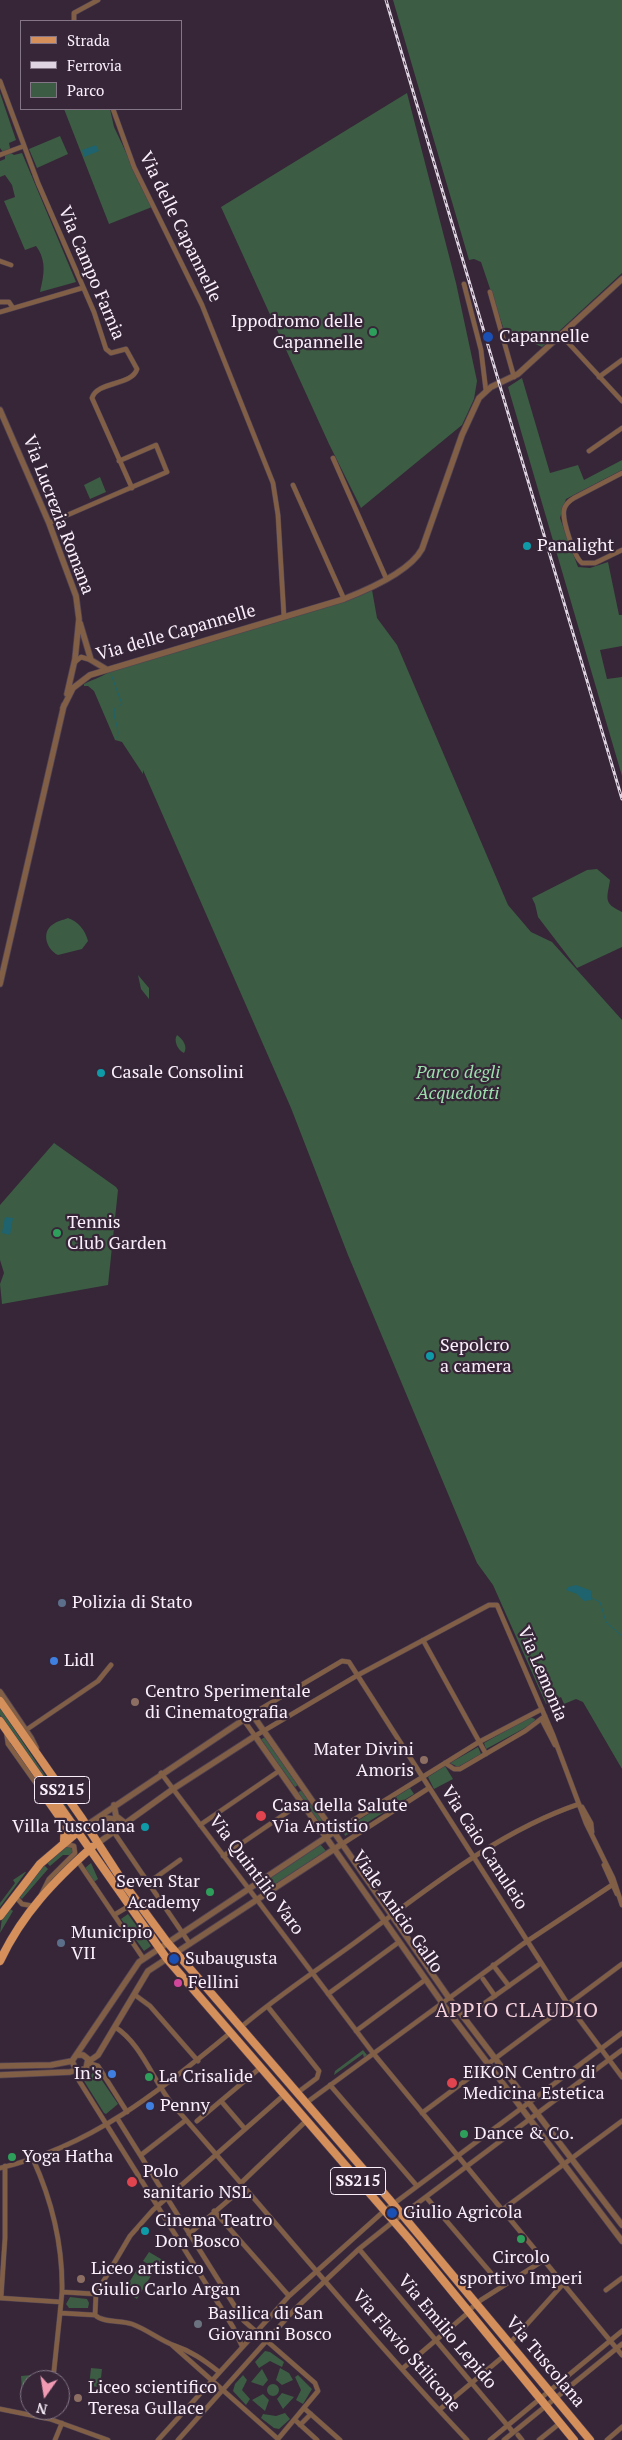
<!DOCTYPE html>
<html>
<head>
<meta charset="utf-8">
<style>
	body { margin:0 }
	#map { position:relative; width:622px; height:2440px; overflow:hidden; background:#362638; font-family:"PT Serif",serif }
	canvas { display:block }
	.legend { position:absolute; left:20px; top:20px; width:162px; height:90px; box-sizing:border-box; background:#362638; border:1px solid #847686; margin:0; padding:6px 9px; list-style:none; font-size:15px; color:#faeffb }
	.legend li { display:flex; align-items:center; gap:10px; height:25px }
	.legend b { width:25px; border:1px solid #847686 }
	.north { position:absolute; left:20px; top:2370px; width:50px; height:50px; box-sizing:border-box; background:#362638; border:1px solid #847686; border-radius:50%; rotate:193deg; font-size:14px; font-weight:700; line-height:20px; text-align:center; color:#faeffb }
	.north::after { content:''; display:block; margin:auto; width:18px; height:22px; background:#f09ab4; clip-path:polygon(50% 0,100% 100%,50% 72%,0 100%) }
</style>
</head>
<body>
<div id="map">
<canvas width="622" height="2440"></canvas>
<ul class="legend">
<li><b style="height:6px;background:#d58f5a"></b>Strada</li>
<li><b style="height:6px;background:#dfd4e1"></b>Ferrovia</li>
<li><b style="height:14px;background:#3c5c43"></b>Parco</li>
</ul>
<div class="north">N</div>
</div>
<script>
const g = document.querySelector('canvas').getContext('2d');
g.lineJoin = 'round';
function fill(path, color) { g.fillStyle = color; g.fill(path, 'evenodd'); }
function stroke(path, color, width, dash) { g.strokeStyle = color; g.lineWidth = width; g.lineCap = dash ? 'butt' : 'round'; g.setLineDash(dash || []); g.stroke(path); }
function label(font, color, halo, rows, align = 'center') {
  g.font = font + ' "PT Serif",serif'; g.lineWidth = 4.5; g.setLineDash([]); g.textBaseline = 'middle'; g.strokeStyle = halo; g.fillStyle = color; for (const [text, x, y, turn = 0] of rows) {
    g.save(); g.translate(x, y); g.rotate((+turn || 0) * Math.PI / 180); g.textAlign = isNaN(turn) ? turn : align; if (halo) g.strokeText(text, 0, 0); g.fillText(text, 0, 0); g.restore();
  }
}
fill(new Path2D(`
	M 393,0 L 622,0 L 622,273 L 542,347 L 504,330 L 481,262 L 474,259 L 469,260 Z
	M 0,93 L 16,140 L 9,143 L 11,153 L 14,155 L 22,153 L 76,282 L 40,292 C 44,275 47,261 36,246 L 25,250 L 4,201 L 15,197 L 12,185 L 5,175 L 0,177 L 0,161 L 5,159 L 5,155 L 0,148 Z
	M 407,93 L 456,283 L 477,381 L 474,399 L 462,425 L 361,508 L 329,444 L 221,207 Z
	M 64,109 L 110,109 L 114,127 L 152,207 L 109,224 Z
	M 60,136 L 68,154 L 37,168 L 29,149 Z
	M 522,378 L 550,473 L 578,465 L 584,480 L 622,460 L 622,470 L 566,499 L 560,518 L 578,567 L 590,568 L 608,562 L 619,615 L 622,615 L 622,646 L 600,650 L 607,679 L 622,677 L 622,776 L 508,387 Z
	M 100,477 L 106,492 L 90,499 L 84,485 Z
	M 372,590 L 377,618 L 397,645 L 508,905 L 531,932 L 552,942 L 622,1020 L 622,1769 L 583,1702 L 576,1699 L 564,1704 L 561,1697 L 546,1704 L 493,1585 L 477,1563 L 348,1255 L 291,1108 L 143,770 L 143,774 L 122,742 L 115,740 L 94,691 L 88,686 L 84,686 L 84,684 C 93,679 106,676 112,669 Z
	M 597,869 L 610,880 C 607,899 603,903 622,912 L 622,947 L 577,968 L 538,917 L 535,904 L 532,898 L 587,870 Z
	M 68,918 C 79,922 85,930 88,941 L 82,949 L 58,955 C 47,950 41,933 52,925 C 57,921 63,920 68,918 Z
	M 138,975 L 149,988 L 149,999 L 141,989 Z
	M 177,1035 C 183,1039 188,1047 184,1053 C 178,1051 173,1040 177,1035 Z
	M 54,1143 L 116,1187 L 118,1190 L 108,1285 L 2,1304 L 0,1284 L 4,1273 L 0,1260 L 0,1205 Z
	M 0,1708 L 79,1826 L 3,1720 L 0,1715 Z
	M 530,1717 L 535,1719 L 534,1723 L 486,1749 L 484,1743 Z
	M 265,1737 L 298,1785 L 295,1787 L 260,1740 Z
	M 478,1747 L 481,1754 L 458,1767 L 450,1763 Z
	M 445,1766 L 453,1779 L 434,1789 L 428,1777 Z
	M 410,1788 L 414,1794 L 345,1836 L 343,1830 Z
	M 302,1790 L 329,1827 L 323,1831 L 297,1793 Z
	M 320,1844 L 326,1851 L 261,1894 L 256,1887 Z
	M 67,1846 L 73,1849 L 71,1855 L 63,1855 L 50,1866 L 46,1862 L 56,1852 Z
	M 91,1863 L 98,1879 L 94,1882 L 85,1868 Z
	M 44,1865 L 48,1869 L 22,1899 L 18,1896 Z
	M 25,1872 L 26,1872 L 0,1907 L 0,1903 L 15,1883 L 13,1880 Z
	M 9,1908 L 13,1911 L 0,1933 L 2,1918 Z
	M 128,1914 L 151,1946 L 144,1951 L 121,1919 Z
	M 363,2050 L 367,2055 L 364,2058 L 363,2054 L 334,2075 L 335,2071 Z
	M 94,2072 L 97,2073 L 118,2104 L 106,2114 L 104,2113 L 84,2081 Z
	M 149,2252 L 166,2262 L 160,2272 L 143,2261 Z
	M 139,2266 L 152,2274 L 137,2299 L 124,2291 Z
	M 70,2297 L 87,2299 L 89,2303 L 88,2308 L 69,2308 L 66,2304 Z
	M 265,2351 L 270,2352 L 284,2362 L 282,2367 L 270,2361 L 259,2368 L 255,2362 Z
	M 91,2368 L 102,2369 L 100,2387 L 89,2386 Z
	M 280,2368 L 289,2373 L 293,2380 L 282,2385 L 276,2380 Z
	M 262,2369 L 268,2380 L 263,2386 L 251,2382 Z
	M 32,2375 L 30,2389 L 22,2390 L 21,2376 Z
	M 243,2375 L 247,2380 L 242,2390 L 250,2399 L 246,2405 L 233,2391 L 235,2384 Z
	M 298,2375 L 312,2389 L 303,2404 L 296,2400 L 301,2390 L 295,2377 Z
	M267 2390a6 6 0 1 1 12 0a6 6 0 1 1-12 0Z
	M 282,2393 L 294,2397 L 283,2409 L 277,2399 Z
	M 263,2394 L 269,2400 L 265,2411 L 252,2400 Z
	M 285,2413 L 290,2419 L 279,2429 L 274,2428 L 261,2418 L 263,2414 L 276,2416 Z`), '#3c5c43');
fill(new Path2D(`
	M 96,145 L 99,151 L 84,157 L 82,150 Z
	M 5,1217 L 13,1218 L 10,1235 L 2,1233 Z
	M 576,1585 L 592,1591 L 591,1600 L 584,1601 L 577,1594 L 566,1590 L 568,1587 Z`), '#1e636d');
stroke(new Path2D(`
	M 111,674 L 122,704 L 119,706
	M 115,708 C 111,718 121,727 117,738
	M 592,1598 L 600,1602 L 606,1622 L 622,1636`), '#1e636d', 1);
const minor = new Path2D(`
	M 74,21 L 74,13 L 98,0
	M 0,81 L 38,183 L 94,312 L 106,349 L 111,353 L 126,349 L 137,369 C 132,386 97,381 92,398 L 132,488
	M 113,109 L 134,167 L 202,305 L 273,483 L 278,515 L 284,617
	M 0,155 L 24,146
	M 0,261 L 11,265
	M 464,284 L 481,350 L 486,391
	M 490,292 L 514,377
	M 0,302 L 9,302 L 13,308
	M 0,312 L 82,288
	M 561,335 L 622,401
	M 599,377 L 622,360
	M 589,451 L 622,428
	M 333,458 L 386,578
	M 622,473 L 574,498 C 569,501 565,505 564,510 C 562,520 574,557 582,563 L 595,563 L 622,550
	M 293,485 L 344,599
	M 49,523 L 167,472 L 156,445 L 119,461
	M 75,662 L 81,657 L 91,660
	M 423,1640 L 486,1754
	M 252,1714 L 342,1661 L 349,1662 L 567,2003 L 622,2077
	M 243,1719 L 255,1736 L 358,1675 L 489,1605 L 497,1605 L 553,1735 L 586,1823 L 613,1878 L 622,1905
	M 542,1720 L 555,1745
	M 26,1730 L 98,1681 L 111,1665
	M 6,1731 L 8,1744 L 42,1792
	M 445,1763 L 454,1769 L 460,1769 L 525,1731 L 545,1716
	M 161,1773 L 373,2053 L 622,2355
	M 582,1807 L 591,1823 L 592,1832
	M 200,1825 L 279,1771
	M 113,1831 L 190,1944
	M 334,1832 L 479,1742 L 542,1709
	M 342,1844 L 429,1788
	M 223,1856 L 301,1803
	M 77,1860 L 143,1958
	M 604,1865 L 617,1894
	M 148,1883 L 180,1860
	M 15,1896 L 22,1904 L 33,1906
	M 40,1897 L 49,1879 L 75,1853 L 74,1846 L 64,1844
	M 114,1915 L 129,1906
	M 493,1965 L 509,1986
	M 483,1979 L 495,1996
	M 328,1994 L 399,1942
	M 135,1995 L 150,2006 L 198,2061
	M 482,2005 L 541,1963
	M 268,2007 L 319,2071 L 317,2078 L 297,2093
	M 115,2027 C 142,2044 153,2081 173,2105 C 271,2216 365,2332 467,2440
	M 240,2028 C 276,1997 316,1971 353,1944 C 424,1892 496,1832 579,1804
	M 356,2031 L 425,1980
	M 88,2063 L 98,2066 L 127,2112
	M 78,2071 L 78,2079 L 233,2327 L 242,2346
	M 330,2085 L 417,2186
	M 221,2101 L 245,2129
	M 306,2103 L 523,1944 L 612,1885
	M 422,2113 L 622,1964
	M 117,2118 L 244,2321 L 315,2383 L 318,2391 L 278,2439 L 172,2345
	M 197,2121 L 260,2068
	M 141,2155 L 186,2120
	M 33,2159 C 52,2201 63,2246 62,2292
	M 0,2168 C 90,2147 160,2091 230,2033
	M 241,2183 L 306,2121
	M 426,2197 L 502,2286
	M 502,2210 L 622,2121
	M 214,2211 L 289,2296
	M 189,2234 L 244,2187
	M 359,2249 L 513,2432
	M 606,2290 L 622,2278
	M 96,2294 L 62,2292 L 60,2313 L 95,2315 L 96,2294 L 100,2287 L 130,2236 L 153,2210 L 284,2095
	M 0,2298 L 61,2302
	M 1,2298 L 5,2238 L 5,2166
	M 468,2311 L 481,2300 L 544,2260
	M 95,2315 C 103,2323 121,2320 132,2324 C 146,2329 160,2340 173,2345 C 191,2351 204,2360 219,2372
	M 510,2343 L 564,2283
	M 402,2369 L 469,2312
	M 53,2380 L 60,2313
	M 0,2409 L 50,2419 L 108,2440
	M 305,2409 L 340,2440
	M 439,2410 L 505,2355
	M 50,2419 L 51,2410
	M 295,2420 L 317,2440
	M 300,2425 L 311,2414
	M 518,2435 L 522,2440
	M 55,2440 L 62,2423
	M 158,2440 L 289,2296 L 384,2211 L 622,2033
	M 178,2440 L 294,2310 L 359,2249 L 399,2217 L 622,2050
	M 490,2440 L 622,2331
	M 504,2440 L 622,2344
	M 539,2440 L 560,2423
	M 607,2440 L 622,2427`);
const tertiary = new Path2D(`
	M 0,410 L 49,523 L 76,596 L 79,619 L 75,659 L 67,694
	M 80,623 L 91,660 L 106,669
	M 63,708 L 73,688 L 90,675 L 344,599 C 367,590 410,571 422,549 L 462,435 L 479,398 L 491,387 L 518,374 L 622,279
	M 0,984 L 64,705
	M 0,1692 L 31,1738 L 36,1748
	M 114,1805 L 116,1816 L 125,1823
	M 99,1817 L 113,1819 L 115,1824 L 113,1831
	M 87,1825 L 252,1714 L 449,1998 L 622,2225
	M 98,1843 L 173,1789 L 255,1736 L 445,2007 L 622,2241
	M 72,2061 L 139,1962 L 334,1832
	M 72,2061 L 76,2070 L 86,2069 L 88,2059 L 83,2055 L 78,2055
	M 88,2062 L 98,2055 L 148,1971 L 342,1844
	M 0,2066 L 51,2065 L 72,2061
	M 0,2075 L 70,2072 L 76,2070`);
const primary = new Path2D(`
	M 0,1701 L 81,1817 L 125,1885 L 167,1942 L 389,2199 L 590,2440
	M 0,1721 L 167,1959 L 410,2240 L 574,2440
	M 42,1784 L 44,1795 L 65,1825 L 64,1841
	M 0,1916 L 40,1864 L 81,1829
	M 0,1961 C 22,1914 54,1881 92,1847`);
stroke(minor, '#514253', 5.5);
stroke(tertiary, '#514253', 7);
stroke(primary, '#514253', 9);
stroke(minor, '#815f46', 4.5);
stroke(tertiary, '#815f46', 5.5);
stroke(primary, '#d58f5a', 8);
const rail = new Path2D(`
	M 386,0 L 622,799`);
stroke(rail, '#dfd4e1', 3);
stroke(rail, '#362638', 1, [4]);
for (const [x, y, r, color] of [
	[373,332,5,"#2e9e5b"],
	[488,337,6,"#1a4fb4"],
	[527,546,5,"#0f9aa8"],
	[101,1073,5,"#0f9aa8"],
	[57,1233,5,"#2e9e5b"],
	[430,1356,5,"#0f9aa8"],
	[62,1603,5,"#5c6f8a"],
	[54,1661,5,"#3f7fe0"],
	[135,1702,5,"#8d6e63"],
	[424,1760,5,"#8d6e63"],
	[261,1816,6,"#e0444e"],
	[145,1827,5,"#0f9aa8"],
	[210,1892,5,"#2e9e5b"],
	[61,1943,5,"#5c6f8a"],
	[174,1959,6,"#1a4fb4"],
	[178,1983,5,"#d1479c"],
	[112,2074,5,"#3f7fe0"],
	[149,2077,5,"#2e9e5b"],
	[452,2083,6,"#e0444e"],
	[150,2106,5,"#3f7fe0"],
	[464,2134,5,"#2e9e5b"],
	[12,2157,5,"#2e9e5b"],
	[132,2182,6,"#e0444e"],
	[392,2213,6,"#1a4fb4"],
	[145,2231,5,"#0f9aa8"],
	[521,2239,5,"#2e9e5b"],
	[81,2279,5,"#8d6e63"],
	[198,2324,5,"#6b7280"],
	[78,2398,5,"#8d6e63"]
]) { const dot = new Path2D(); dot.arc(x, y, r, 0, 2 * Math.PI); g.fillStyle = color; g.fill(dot); stroke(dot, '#362638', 2); }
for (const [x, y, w] of [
	[62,1790,55],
	[358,2181,55]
]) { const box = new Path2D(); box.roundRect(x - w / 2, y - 13.5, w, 27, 4); g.fillStyle = '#362638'; g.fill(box); stroke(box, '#faeffb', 1); }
label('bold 16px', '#faeffb', null, [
	["SS215",62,1790],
	["SS215",358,2181]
]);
label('18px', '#faeffb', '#362638', [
	["Via delle Capannelle",180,227,64],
	["Via Campo Farnia",91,273,67],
	["Via Lucrezia Romana",58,515,69],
	["Via delle Capannelle",176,633,-16],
	["Via Lemonia",542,1674,67],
	["Via Caio Canuleio",484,1848,57],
	["Via Quintilio Varo",256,1875,53],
	["Viale Anicio Gallo",397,1912,55],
	["Via Emilio Lepido",447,2332,50],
	["Via Flavio Stilicone",406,2351,49],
	["Via Tuscolana",545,2362,50]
]);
label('18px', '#faeffb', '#362638', [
	["Ippodromo delle",363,322,"right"],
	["Capannelle",363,343,"right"],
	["Capannelle",499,337],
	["Panalight",537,546],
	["Casale Consolini",111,1073],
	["Tennis",67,1223],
	["Club Garden",67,1244],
	["Sepolcro",440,1346],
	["a camera",440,1367],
	["Polizia di Stato",72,1603],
	["Lidl",64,1661],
	["Centro Sperimentale",145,1692],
	["di Cinematografia",145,1713],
	["Mater Divini",414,1750,"right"],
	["Amoris",414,1771,"right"],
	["Casa della Salute",272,1806],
	["Via Antistio",272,1827],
	["Villa Tuscolana",135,1827,"right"],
	["Seven Star",200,1882,"right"],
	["Academy",200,1903,"right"],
	["Municipio",71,1933],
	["VII",71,1954],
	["Subaugusta",185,1959],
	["Fellini",188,1983],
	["EIKON Centro di",463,2073],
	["Medicina Estetica",463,2094],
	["In's",102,2074,"right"],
	["La Crisalide",159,2077],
	["Penny",160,2106],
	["Dance & Co.",474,2134],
	["Yoga Hatha",22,2157],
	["Polo",143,2172],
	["sanitario NSL",143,2193],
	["Giulio Agricola",403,2213],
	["Cinema Teatro",155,2221],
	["Don Bosco",155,2242],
	["Circolo",521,2258,"center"],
	["sportivo Imperi",521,2279,"center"],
	["Liceo artistico",91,2269],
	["Giulio Carlo Argan",91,2290],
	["Basilica di San",208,2314],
	["Giovanni Bosco",208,2335],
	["Liceo scientifico",88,2388],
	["Teresa Gullace",88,2409]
], 'left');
label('italic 18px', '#9cdfac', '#362638', [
	["Parco degli",458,1073],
	["Acquedotti",458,1094]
]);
g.letterSpacing = '1px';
label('20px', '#f5d2dc', '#362638', [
	["APPIO CLAUDIO",517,2011]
]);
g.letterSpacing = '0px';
</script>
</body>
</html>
